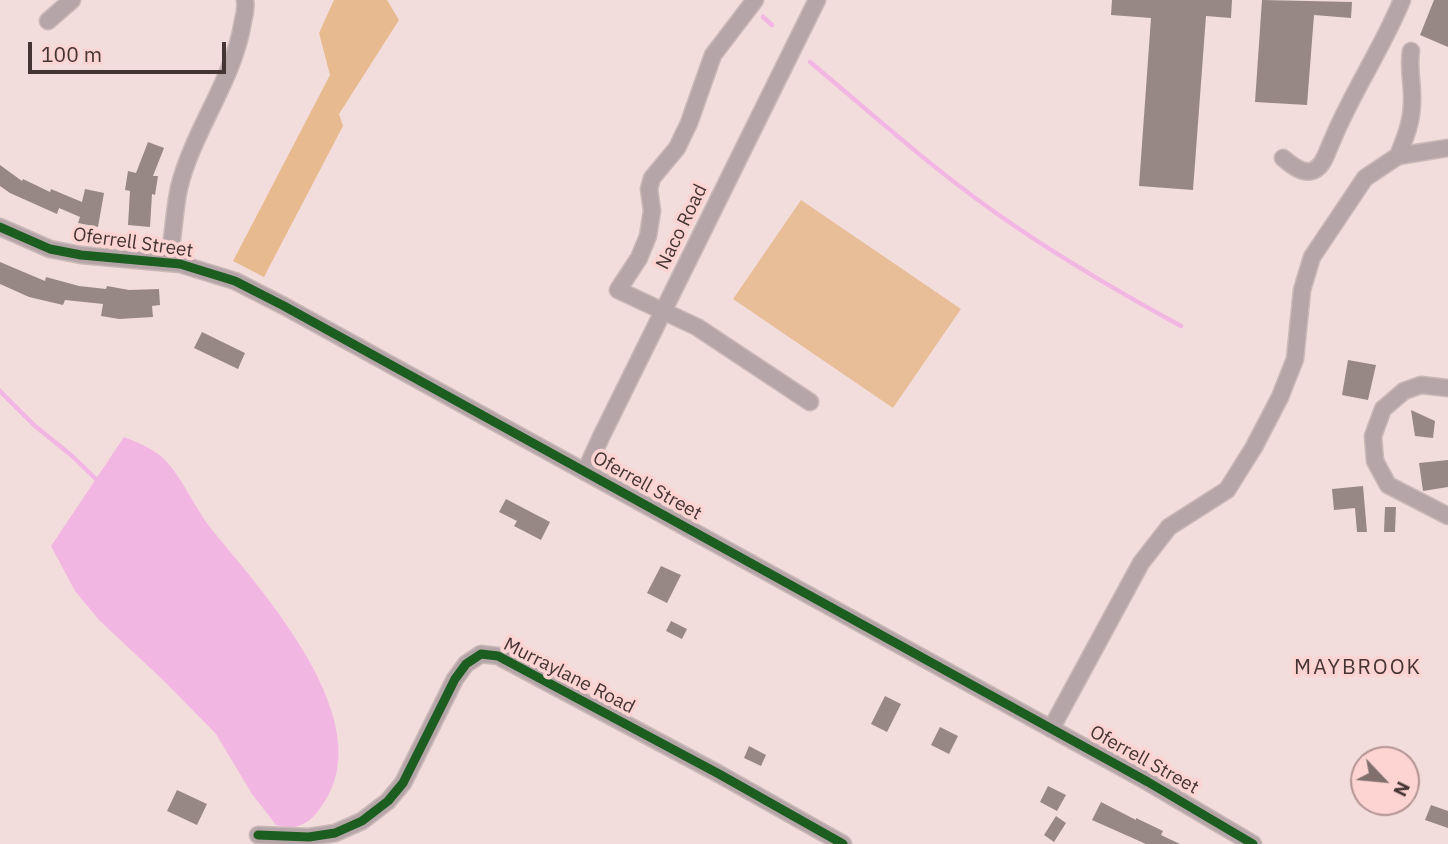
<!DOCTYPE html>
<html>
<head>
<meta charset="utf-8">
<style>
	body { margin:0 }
	#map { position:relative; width:1448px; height:844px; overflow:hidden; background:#f3dddc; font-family:"IBM Plex Sans",sans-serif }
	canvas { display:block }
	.north { position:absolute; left:1350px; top:746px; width:70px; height:70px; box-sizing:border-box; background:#fdd4d2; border:2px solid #b39492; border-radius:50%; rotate:116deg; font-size:19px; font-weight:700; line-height:28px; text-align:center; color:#443433 }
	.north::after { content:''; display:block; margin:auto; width:24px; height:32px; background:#816f6e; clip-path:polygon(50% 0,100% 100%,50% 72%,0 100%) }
	.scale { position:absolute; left:28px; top:42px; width:198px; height:32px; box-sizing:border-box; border:4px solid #443433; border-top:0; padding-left:9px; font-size:21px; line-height:24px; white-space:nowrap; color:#443433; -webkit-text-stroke:5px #fdd4d2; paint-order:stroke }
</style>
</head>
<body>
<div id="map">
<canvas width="1448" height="844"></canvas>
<div class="north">N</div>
<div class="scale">100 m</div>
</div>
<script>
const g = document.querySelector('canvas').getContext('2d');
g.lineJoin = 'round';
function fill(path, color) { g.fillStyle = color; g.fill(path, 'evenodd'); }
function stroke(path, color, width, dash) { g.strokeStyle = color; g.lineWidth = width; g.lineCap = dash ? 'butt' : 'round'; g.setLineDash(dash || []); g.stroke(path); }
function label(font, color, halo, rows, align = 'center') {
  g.font = font + ' "IBM Plex Sans",sans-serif'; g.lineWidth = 7; g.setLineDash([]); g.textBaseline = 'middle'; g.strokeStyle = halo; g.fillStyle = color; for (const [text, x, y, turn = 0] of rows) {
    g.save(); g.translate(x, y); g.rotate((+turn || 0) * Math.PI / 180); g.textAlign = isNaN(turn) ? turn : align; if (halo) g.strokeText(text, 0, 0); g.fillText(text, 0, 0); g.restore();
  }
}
fill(new Path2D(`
	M 801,200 L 961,309 L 893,408 L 733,299 Z`), '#e8be99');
fill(new Path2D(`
	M 334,0 L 387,0 L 399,20 L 339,114 L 343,126 L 264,277 L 233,261 L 330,75 L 319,33 Z`), '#e8ba90');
fill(new Path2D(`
	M 124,437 C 137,442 151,448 162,457 C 182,476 195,509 213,531 C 263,592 381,722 323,804 C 320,808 317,813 313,817 C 308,823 297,826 290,829 L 276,825 L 252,794 L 216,734 L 164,681 L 99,620 L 75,591 L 51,546 Z`), '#f2b6e2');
stroke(new Path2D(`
	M 763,17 L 772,25
	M 810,62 C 869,111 926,163 989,208 C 1050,252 1115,290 1181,326
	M 0,391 L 35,426 L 71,455 L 98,481`), '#f2b6e2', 4.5);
fill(new Path2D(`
	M 1112,0 L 1232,0 L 1231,18 L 1206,16 L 1193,190 L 1139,186 L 1151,18 L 1111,15 Z
	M 1262,0 L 1352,2 L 1351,18 L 1314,15 L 1307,105 L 1255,102 Z
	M 1434,0 L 1448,0 L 1448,47 L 1420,35 Z
	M 148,142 L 164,148 L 153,176 L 158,176 L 155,195 L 152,194 L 150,227 L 128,225 L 130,191 L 125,190 L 128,171 L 136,173 Z
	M 0,165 L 22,181 L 23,179 L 50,192 L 51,189 L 82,202 L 85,189 L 104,193 L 98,227 L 78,223 L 80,217 L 59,208 L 57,214 L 10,193 L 0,186 Z
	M 0,262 L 45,281 L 46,277 L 79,286 L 106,289 L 107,286 L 129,290 L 159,289 L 160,305 L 152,306 L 153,317 L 119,319 L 101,316 L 103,304 L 65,300 L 63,305 L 29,297 L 0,284 Z
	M 202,332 L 245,353 L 238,369 L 194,348 Z
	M 1348,360 L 1376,365 L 1368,400 L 1342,395 Z
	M 1411,410 L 1435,421 L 1433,438 L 1415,436 Z
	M 1448,460 L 1448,487 L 1423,491 L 1419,463 Z
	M 1363,486 L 1367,532 L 1357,532 L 1355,508 L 1334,510 L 1332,489 Z
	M 506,499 L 550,522 L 541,540 L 514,526 L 517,521 L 499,512 Z
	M 1385,507 L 1396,507 L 1395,532 L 1384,532 Z
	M 661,566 L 681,575 L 667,603 L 647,593 Z
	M 671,621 L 687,629 L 682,639 L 666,631 Z
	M 885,696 L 901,704 L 887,732 L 871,724 Z
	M 940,727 L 958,736 L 949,754 L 931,745 Z
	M 749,746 L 766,755 L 761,766 L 744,758 Z
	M 1048,786 L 1066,795 L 1057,811 L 1040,802 Z
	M 177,790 L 207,804 L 197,825 L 167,811 Z
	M 1101,802 L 1136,820 L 1136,818 L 1163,831 L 1161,835 L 1180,844 L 1146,844 L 1092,820 Z
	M 1431,805 L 1448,811 L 1448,828 L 1425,820 Z
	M 1056,816 L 1066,823 L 1054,842 L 1044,835 Z`), '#978885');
const minor = new Path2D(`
	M 755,0 L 713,55 L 689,123 L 677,148 L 652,178 L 649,189 L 652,211 L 648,236 L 639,258 L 618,290 L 697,327 L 810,402
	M 48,21 L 72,0
	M 1398,156 C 1405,138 1412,122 1412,102 C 1413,85 1408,68 1411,51
	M 1283,158 C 1290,164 1302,174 1312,171 C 1324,167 1327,151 1332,141 C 1352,92 1382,49 1402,0
	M 0,227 L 50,249 L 81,255 L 180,264 L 235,281 L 284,306 L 1148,782 L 1253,844
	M 169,263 C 173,238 174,212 179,188 C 193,130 234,80 243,21 C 245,14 246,7 245,0
	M 1448,388 L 1421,385 L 1404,391 L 1383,409 L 1373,436 L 1375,461 L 1388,485 L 1448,516
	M 585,472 L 601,437 L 817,0
	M 1051,729 L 1141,563 L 1169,527 L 1227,490 L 1254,447 L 1280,397 L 1295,359 L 1302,290 L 1312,257 L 1365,178 L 1398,156 L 1448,148
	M 258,835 L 309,837 L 335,833 L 362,821 L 388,801 L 403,783 L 455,679 L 466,664 L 481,654 L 498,656 L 719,774 L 843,844`);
stroke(minor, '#cbb9b8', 19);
stroke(minor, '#b6a5a8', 16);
stroke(new Path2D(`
	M 0,227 L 50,249 L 81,255 L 180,264 L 235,281 L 284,306 L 1148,782 L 1253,844
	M 258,835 L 309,837 L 335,833 L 362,821 L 388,801 L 403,783 L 455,679 L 466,664 L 481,654 L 498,656 L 719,774 L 843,844`), '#1b5e20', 9);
label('19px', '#443433', '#fdd4d2', [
	["Naco Road",682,227,-64],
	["Oferrell Street",133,243,8],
	["Oferrell Street",647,486,29],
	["Murraylane Road",569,676,27],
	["Oferrell Street",1144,760,29]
]);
g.letterSpacing = '2px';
label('21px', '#443433', '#fdd4d2', [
	["MAYBROOK",1358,668]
]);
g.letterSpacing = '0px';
</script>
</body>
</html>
